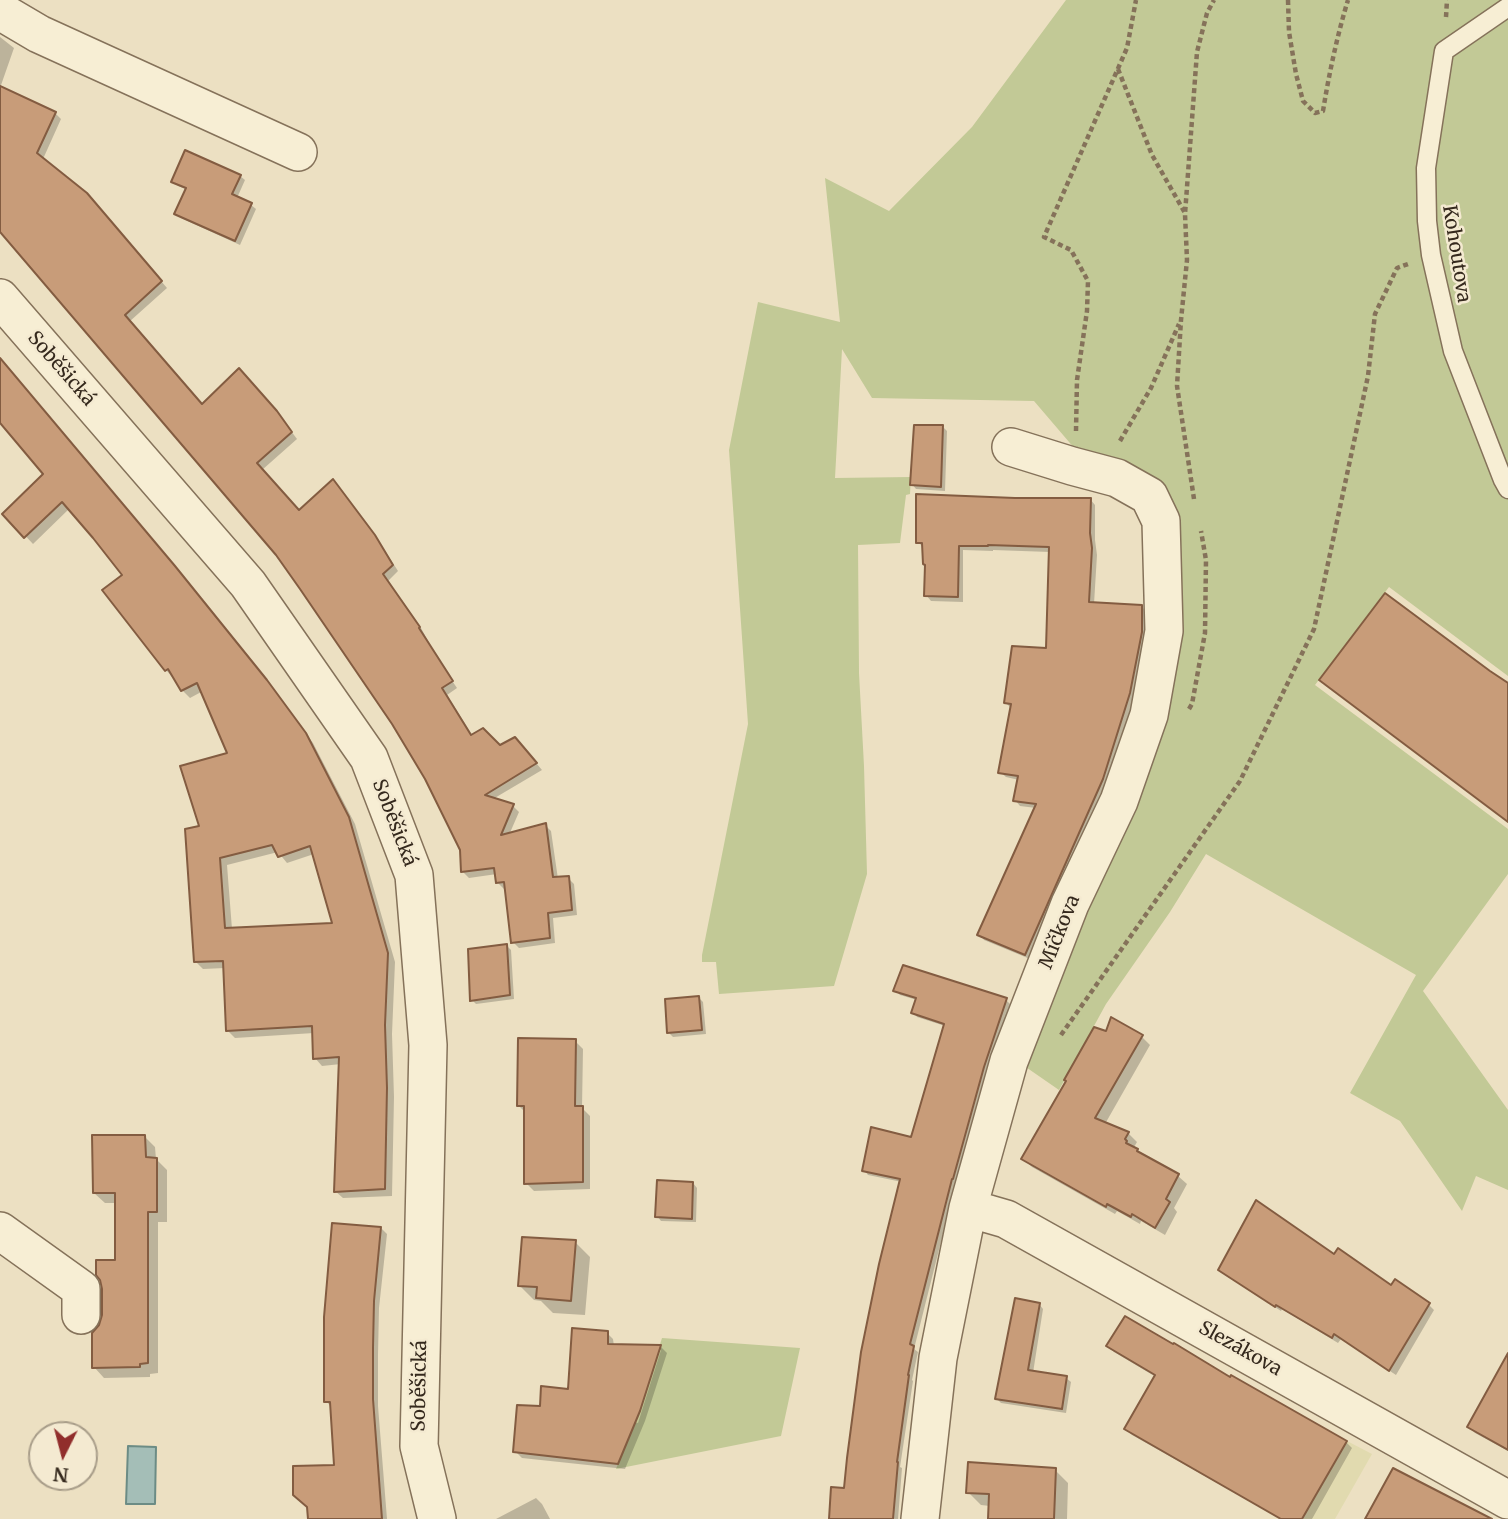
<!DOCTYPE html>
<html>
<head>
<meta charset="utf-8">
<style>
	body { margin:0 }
	#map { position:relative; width:1508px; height:1519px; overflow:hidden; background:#ece0c2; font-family:Merriweather,serif }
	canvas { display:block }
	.north { position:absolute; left:28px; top:1421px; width:70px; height:70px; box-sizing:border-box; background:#f4ead1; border:2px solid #a89d89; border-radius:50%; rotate:186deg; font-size:19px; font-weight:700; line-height:28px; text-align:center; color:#35291d }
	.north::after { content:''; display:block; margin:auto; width:24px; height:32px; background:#912e2c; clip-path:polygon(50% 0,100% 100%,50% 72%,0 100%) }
</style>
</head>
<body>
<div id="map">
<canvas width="1508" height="1519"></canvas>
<div class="north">N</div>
</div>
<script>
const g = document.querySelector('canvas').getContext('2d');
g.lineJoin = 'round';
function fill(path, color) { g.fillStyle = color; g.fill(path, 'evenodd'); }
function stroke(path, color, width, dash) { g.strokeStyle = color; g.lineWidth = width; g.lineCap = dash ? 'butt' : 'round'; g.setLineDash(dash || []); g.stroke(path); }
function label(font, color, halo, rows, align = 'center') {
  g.font = font + ' Merriweather,serif'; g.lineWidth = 5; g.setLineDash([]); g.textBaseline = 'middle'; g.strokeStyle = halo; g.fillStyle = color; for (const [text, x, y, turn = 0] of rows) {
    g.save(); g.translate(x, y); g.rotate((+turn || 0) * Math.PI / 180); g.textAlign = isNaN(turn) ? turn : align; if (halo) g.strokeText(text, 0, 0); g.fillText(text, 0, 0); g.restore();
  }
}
fill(new Path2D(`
	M 1347,1441 L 1372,1454 L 1335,1519 L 1303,1519 Z`), '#e1daaf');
fill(new Path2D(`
	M 1066,0 L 1507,0 L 1508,3 L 1508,676 L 1389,587 L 1315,685 L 1508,829 L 1508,874 L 1423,991 L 1508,1110 L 1508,1190 L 1476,1176 L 1462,1211 L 1400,1121 L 1350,1093 L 1416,975 L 1206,854 L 1170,912 L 1106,1004 L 1059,1090 L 1020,1063 L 1129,803 L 1171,520 L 1081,456 L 1034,401 L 872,398 L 842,349 L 835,478 L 911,477 L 910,494 L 906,495 L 900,543 L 858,545 L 859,673 L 864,766 L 867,874 L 834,986 L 719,994 L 716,962 L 702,962 L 702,955 L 748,724 L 729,450 L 758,302 L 840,322 L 825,178 L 889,211 L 972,127 Z
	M 662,1338 L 800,1348 L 781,1436 L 616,1469 L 635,1418 L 637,1418 Z`), '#c2c996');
const water = new Path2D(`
	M 128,1446 L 156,1447 L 155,1504 L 126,1504 Z`);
fill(water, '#a4beb7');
stroke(water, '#6c8c85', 2);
fill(new Path2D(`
	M 0,37 L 14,48 L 0,88 L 55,113 L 61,119 L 43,159 L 91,198 L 167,288 L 129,322 L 202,406 L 282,419 L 297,439 L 262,470 L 299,512 L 333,481 L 339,487 L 380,543 L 398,571 L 388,581 L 421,628 L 440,663 L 457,688 L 447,695 L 473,736 L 499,747 L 521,745 L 542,770 L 493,799 L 513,806 L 519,812 L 509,835 L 545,825 L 551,831 L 558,879 L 568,878 L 574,884 L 577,915 L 553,918 L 555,943 L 519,948 L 513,942 L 507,888 L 504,889 L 498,883 L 497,874 L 469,878 L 463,872 L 462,849 L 426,778 L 393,723 L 277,554 L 0,231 Z
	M 240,176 L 245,180 L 237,198 L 251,205 L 256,209 L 240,245 L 181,218 L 177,214 L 188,190 L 178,186 L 173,181 Z
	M 0,359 L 274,689 L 313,743 L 355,824 L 395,962 L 392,1034 L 394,1097 L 392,1196 L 343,1198 L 335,1191 L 341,1064 L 322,1066 L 315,1058 L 314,1033 L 235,1038 L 228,1031 L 225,968 L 203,969 L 196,962 L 201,827 L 229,754 L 203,691 L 190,698 L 182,690 L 175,677 L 173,678 L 166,670 L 125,575 L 70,508 L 33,544 L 5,514 L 45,474 L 0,419 ZM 278,852 L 287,863 L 314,854 L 334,925 L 232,929 L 227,865 Z
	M 942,426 L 947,431 L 945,491 L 916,489 L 912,484 Z
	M 1090,499 L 1095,505 L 1095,540 L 1097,555 L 1094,604 L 1142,607 L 1147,612 L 1147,638 L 1135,699 L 1108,785 L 1030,959 L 984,940 L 979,934 L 1036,808 L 1020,806 L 1015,800 L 1019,780 L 1006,777 L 1000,772 L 1012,709 L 1006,703 L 1048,650 L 1050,552 L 993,550 L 993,551 L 963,550 L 963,602 L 931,601 L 926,595 L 926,566 L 924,548 L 918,542 Z
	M 507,946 L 511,950 L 514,999 L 476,1004 L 472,1000 Z
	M 895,990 L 1006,1000 L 1010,1004 L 988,1072 L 957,1182 L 956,1182 L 914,1349 L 918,1352 L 912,1380 L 913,1381 L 900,1467 L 902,1468 L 898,1519 L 831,1519 L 846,1490 L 902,1182 L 868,1175 L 864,1170 L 912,1140 L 945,1026 L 917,1017 L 913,1012 L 917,1000 L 900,995 Z
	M 699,998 L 703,1002 L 706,1034 L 673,1037 L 669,1033 Z
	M 1107,1033 L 1141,1036 L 1150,1045 L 1105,1124 L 1128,1133 L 1137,1142 L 1133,1149 L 1141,1155 L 1178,1176 L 1187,1184 L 1174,1208 L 1177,1212 L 1165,1235 L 1141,1221 L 1140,1224 L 1117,1211 L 1115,1214 L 1032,1167 L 1023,1159 Z
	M 575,1041 L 583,1049 L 582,1108 L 590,1116 L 590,1189 L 534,1191 L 526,1183 L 526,1113 L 519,1106 Z
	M 145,1137 L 155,1147 L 156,1159 L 167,1170 L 167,1222 L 158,1222 L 158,1373 L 150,1374 L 150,1377 L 104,1378 L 94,1367 L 117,1262 L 117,1203 L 105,1203 L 94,1193 Z
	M 693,1183 L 697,1188 L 696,1222 L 661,1221 L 657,1216 Z
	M 381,1228 L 387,1234 L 379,1308 L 378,1355 L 378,1406 L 387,1519 L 310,1519 L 336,1466 L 332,1408 L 326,1401 Z
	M 575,1242 L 590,1257 L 585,1315 L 553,1313 L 541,1301 L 534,1300 L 519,1285 Z
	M 1226,1275 L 1392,1287 L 1429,1305 L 1434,1310 L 1396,1375 L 1341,1339 L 1338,1343 L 1282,1309 L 1281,1311 Z
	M 1039,1304 L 1043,1309 L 1033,1373 L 1066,1378 L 1071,1382 L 1066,1413 L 1001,1403 L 997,1399 Z
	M 607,1333 L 613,1339 L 614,1346 L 660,1346 L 667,1353 L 645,1421 L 625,1469 L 522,1458 L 515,1451 L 542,1408 L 570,1390 ZM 657,1350 L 661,1350 L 638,1423 L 634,1422 Z
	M 1108,1346 L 1231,1380 L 1232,1378 L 1346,1442 L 1352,1448 L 1312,1519 L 1281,1519 L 1132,1435 L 1126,1429 L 1156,1377 L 1114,1352 Z
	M 1508,1356 L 1508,1451 L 1475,1433 L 1469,1427 Z
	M 1055,1470 L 1068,1483 L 1067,1519 L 989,1519 L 990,1506 L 981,1505 L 968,1492 Z
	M 536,1498 L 542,1504 L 550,1519 L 496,1519 Z`), '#0003');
const building = new Path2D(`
	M 0,86 L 56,112 L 37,153 L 87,193 L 162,281 L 125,315 L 202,404 L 239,368 L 277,411 L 292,432 L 257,463 L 299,510 L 333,479 L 375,535 L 393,565 L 383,574 L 420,627 L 419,628 L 453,681 L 442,688 L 471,735 L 483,728 L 500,745 L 515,737 L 537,763 L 485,795 L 514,804 L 501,835 L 546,823 L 553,877 L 569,876 L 572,910 L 548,913 L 550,938 L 511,943 L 504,882 L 496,883 L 494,868 L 461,872 L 460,850 L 425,779 L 392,724 L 300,589 L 276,555 L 0,232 Z
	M 185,150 L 241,175 L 232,194 L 252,203 L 235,241 L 174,214 L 186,188 L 171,182 Z
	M 0,358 L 175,566 L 267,680 L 306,733 L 349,817 L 388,953 L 385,1025 L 387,1088 L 385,1189 L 334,1192 L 339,1057 L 313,1059 L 312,1026 L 226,1031 L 223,961 L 194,962 L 185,829 L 199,826 L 180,766 L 227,753 L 197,683 L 181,691 L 168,669 L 165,671 L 102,590 L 122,575 L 93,538 L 62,502 L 24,538 L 2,514 L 43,474 L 0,423 ZM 272,845 L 278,857 L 310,846 L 332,923 L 225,928 L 220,858 Z
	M 914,425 L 943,425 L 941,487 L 910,485 Z
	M 916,494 L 1015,498 L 1091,498 L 1090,533 L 1092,548 L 1089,602 L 1142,605 L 1142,632 L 1130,693 L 1103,779 L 1025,955 L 977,935 L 1036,804 L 1013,801 L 1018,776 L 998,773 L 1011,704 L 1004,703 L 1012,646 L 1046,648 L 1049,547 L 988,545 L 988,546 L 959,546 L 958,597 L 924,596 L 925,565 L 923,564 L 922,543 L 916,543 Z
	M 1385,593 L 1490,671 L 1508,683 L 1508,822 L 1319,680 Z
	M 507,944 L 510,995 L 470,1001 L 468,949 Z
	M 903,965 L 1007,998 L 984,1067 L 953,1179 L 952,1179 L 910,1344 L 914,1346 L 908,1375 L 909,1375 L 897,1462 L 898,1462 L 893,1519 L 829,1519 L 831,1487 L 844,1488 L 847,1458 L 861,1352 L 879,1264 L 900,1179 L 862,1171 L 871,1127 L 911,1137 L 944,1024 L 911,1013 L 916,998 L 893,991 Z
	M 699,996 L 702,1030 L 667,1033 L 665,999 Z
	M 1111,1017 L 1143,1035 L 1095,1118 L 1129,1132 L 1125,1139 L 1127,1141 L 1126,1143 L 1138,1149 L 1137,1151 L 1179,1174 L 1166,1199 L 1170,1202 L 1155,1228 L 1132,1214 L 1131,1217 L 1107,1204 L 1106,1207 L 1021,1159 L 1066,1081 L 1064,1080 L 1094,1027 L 1106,1031 Z
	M 518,1038 L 576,1039 L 575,1106 L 583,1106 L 583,1182 L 524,1184 L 524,1106 L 517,1106 Z
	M 92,1135 L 145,1135 L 146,1157 L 157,1158 L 157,1212 L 148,1212 L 148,1363 L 140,1364 L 140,1367 L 92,1368 L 92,1333 L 99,1325 L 102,1315 L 102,1289 L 100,1280 L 96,1275 L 96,1260 L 115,1260 L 115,1193 L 93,1193 Z
	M 657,1180 L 693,1182 L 692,1219 L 655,1217 Z
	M 1256,1200 L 1334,1254 L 1338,1248 L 1391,1285 L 1395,1279 L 1430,1303 L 1389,1371 L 1334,1334 L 1332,1338 L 1276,1305 L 1275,1307 L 1218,1270 Z
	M 332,1223 L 381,1227 L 374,1301 L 373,1348 L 373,1399 L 382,1519 L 308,1519 L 307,1507 L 293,1495 L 293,1466 L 334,1465 L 330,1402 L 324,1402 L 324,1317 Z
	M 522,1237 L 576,1240 L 571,1301 L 536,1298 L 537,1287 L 518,1286 Z
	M 1015,1298 L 1040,1303 L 1028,1370 L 1067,1376 L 1062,1409 L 995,1399 Z
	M 1125,1316 L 1173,1344 L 1174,1343 L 1230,1377 L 1231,1375 L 1347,1441 L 1302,1519 L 1281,1519 L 1124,1429 L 1155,1375 L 1106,1346 Z
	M 572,1328 L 608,1331 L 608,1344 L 661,1345 L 640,1411 L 618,1464 L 513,1452 L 517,1405 L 540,1406 L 541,1386 L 568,1389 Z
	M 1508,1353 L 1508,1450 L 1467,1427 Z
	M 968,1462 L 1056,1468 L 1054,1519 L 988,1519 L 989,1494 L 966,1493 Z
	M 1393,1468 L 1492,1519 L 1365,1519 Z`);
fill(building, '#c89c79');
stroke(building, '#835c41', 2);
const lane = new Path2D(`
	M 1508,7 L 1444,51 L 1426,168 L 1427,221 L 1431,255 L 1453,351 L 1503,480 L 1508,489`);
const street = new Path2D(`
	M 0,11 L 39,34 L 298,152
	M 0,298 L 248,584 L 369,758 L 414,875 L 428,1045 L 419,1446 L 437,1519
	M 968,1208 L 1006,1219 L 1508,1500
	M 0,1231 L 81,1289 L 81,1315
	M 920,1519 L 938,1358 L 968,1208 L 1009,1061 L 1070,904 L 1119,801 L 1149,715 L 1164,631 L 1161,521 L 1149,496 L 1117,478 L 1072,466 L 1011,447`);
stroke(lane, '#85725a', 21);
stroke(street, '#85725a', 40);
stroke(new Path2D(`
	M 1288,0 L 1289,32 L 1296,74 L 1303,101 L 1315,113 L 1323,111 C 1329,74 1337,36 1348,0
	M 1446,17 L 1447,0
	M 1118,69 L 1152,155 L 1185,213
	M 1076,431 L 1077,380 L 1087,311 L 1088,281 L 1071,250 L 1044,237 L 1127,48 L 1136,0
	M 1120,441 L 1151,388 L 1179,324
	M 1194,499 L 1177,386 L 1181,320 L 1187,260 L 1185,214 L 1197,52 L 1207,13 L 1214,0
	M 1189,709 L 1192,704 L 1205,633 L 1206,560 L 1201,531
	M 1061,1035 L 1240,781 L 1314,629 L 1368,376 L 1375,314 L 1397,268 L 1408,264`), '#85725a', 4.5, [5, 3.5]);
stroke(lane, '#f7eed4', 18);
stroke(street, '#f7eed4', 37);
label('19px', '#35291d', '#f4ead1', [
	["Kohoutova",1456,254,81],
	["Soběšická",61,369,49],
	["Soběšická",394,823,69],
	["Míčkova",1060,932,-68],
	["Slezákova",1240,1349,29],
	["Soběšická",420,1386,-89]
]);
</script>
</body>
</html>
